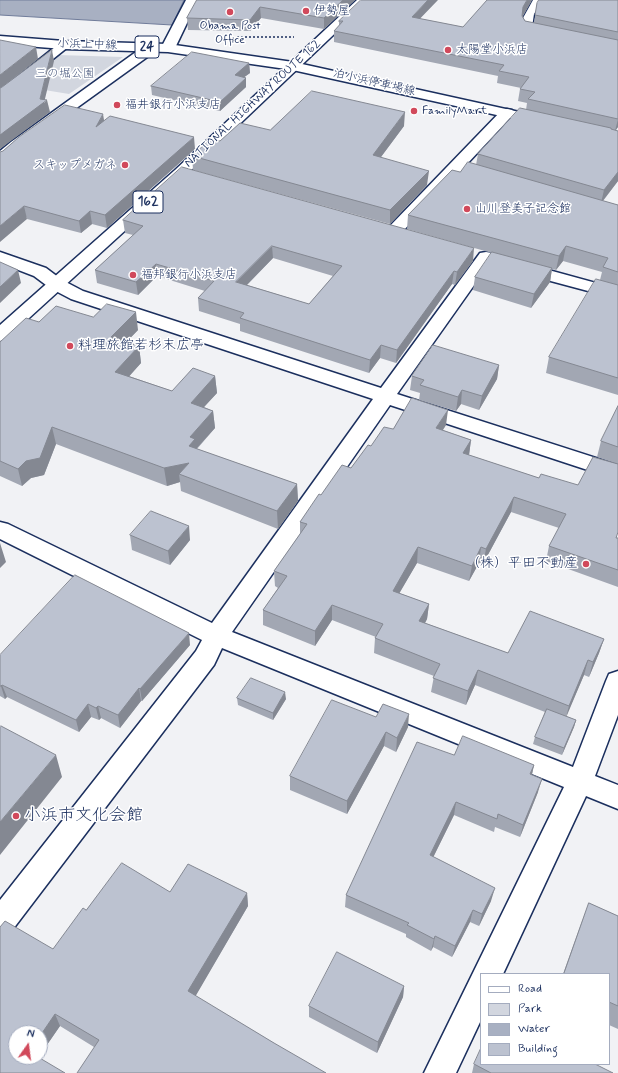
<!DOCTYPE html>
<html>
<head>
<meta charset="utf-8">
<style>
	body { margin:0 }
	#map { position:relative; width:618px; height:1073px; overflow:hidden; background:#f1f2f5; font-family:Mynerve,sans-serif }
	canvas { display:block }
	.legend { position:absolute; left:480px; top:973px; width:130px; height:92px; box-sizing:border-box; background:#fff; border:1px solid #a4acbf; margin:0; padding:5px 7px; list-style:none; font-size:12px; color:#1b2f5e }
	.legend li { display:flex; align-items:center; gap:8px; height:20px }
	.legend b { width:20px; border:1px solid #a4acbf }
	.north { position:absolute; left:8px; top:1025px; width:40px; height:40px; box-sizing:border-box; background:#fff; border:1px solid #a4acbf; border-radius:50%; rotate:14deg; font-size:11px; font-weight:700; line-height:16px; text-align:center; color:#1b2f5e }
	.north::after { content:''; display:block; margin:auto; width:14px; height:18px; background:#d1495b; clip-path:polygon(50% 0,100% 100%,50% 72%,0 100%) }
</style>
</head>
<body>
<div id="map">
<canvas width="618" height="1073"></canvas>
<ul class="legend">
<li><b style="height:5px;background:#fff"></b>Road</li>
<li><b style="height:11px;background:#d2d6df"></b>Park</li>
<li><b style="height:11px;background:#a8b0c2"></b>Water</li>
<li><b style="height:11px;background:#bcc2d0"></b>Building</li>
</ul>
<div class="north">N</div>
</div>
<script>
const g = document.querySelector('canvas').getContext('2d');
g.lineJoin = 'round';
function fill(path, color) { g.fillStyle = color; g.fill(path, 'evenodd'); }
function stroke(path, color, width, dash) { g.strokeStyle = color; g.lineWidth = width; g.lineCap = dash ? 'butt' : 'round'; g.setLineDash(dash || []); g.stroke(path); }
function label(font, color, halo, rows, align = 'center') {
  g.font = font + ' Mynerve,"Klee One",sans-serif'; g.lineWidth = 3; g.setLineDash([]); g.textBaseline = 'middle'; g.strokeStyle = halo; g.fillStyle = color; for (const [text, x, y, turn = 0] of rows) {
    g.save(); g.translate(x, y); g.rotate((+turn || 0) * Math.PI / 180); g.textAlign = isNaN(turn) ? turn : align; if (halo) g.strokeText(text, 0, 0); g.fillText(text, 0, 0); g.restore();
  }
}
fill(new Path2D(`
	M 58,55 L 123,57 L 69,94 L 20,86 Z`), '#d2d6df');
const water = new Path2D(`
	M 0,0 L 184,0 L 172,25 L 0,15 Z`);
fill(water, '#a8b0c2');
stroke(water, '#707c9a', 1);
const lane = new Path2D(`
	M 533,0 L 543,0 L 534,14 L 532,27 L 545,30 L 546,32 L 545,34 C 539,36 527,33 523,29 L 523,18 Z
	M 64,42 L 68,43 L 69,45 L 68,47 L 4,98 L 0,99 L 0,91 L 60,43 Z`);
const street = new Path2D(`
	M 186,0 L 198,0 L 175,48 L 173,51 L 163,51 L 161,48 Z
	M 152,43 L 157,44 L 159,47 L 157,50 L 21,148 L 5,162 L 0,164 L 0,151 L 11,142 L 147,44 Z
	M 507,109 L 512,110 L 514,113 L 512,116 L 466,165 L 496,174 L 499,177 L 496,180 L 491,182 L 459,173 L 400,234 L 394,236 L 388,234 L 386,231 L 388,228 L 502,110 Z
	M 0,252 L 46,268 L 62,280 L 83,291 L 381,388 L 480,253 L 486,252 L 492,253 L 494,257 L 397,394 L 618,465 L 618,480 L 390,405 L 232,632 L 573,767 L 606,681 L 609,674 L 618,671 L 618,715 L 595,776 L 618,785 L 618,809 L 586,796 L 503,974 L 481,974 L 481,1020 L 456,1073 L 424,1073 L 564,787 L 222,648 L 214,665 L 10,933 L 0,937 L 0,900 L 196,651 L 202,640 L 0,539 L 0,522 L 8,524 L 212,623 L 373,399 L 71,299 L 50,288 L 34,276 L 0,263 Z
	M 523,263 L 618,289 L 618,299 L 517,272 L 514,268 L 517,264 Z`);
const secondary = new Path2D(`
	M 293,62 L 542,117 L 547,118 L 549,121 L 547,124 L 542,125 L 288,69 L 286,66 L 288,63 Z`);
const primary = new Path2D(`
	M 0,36 L 64,41 L 168,44 L 293,62 L 298,63 L 300,66 L 298,69 L 293,70 L 168,52 L 64,49 L 0,44 Z`);
const highway = new Path2D(`
	M 357,0 L 370,0 L 185,176 L 6,339 L 0,341 L 0,325 L 175,170 Z`);
stroke(lane, '#1b2f5e', 3);
stroke(street, '#1b2f5e', 3);
stroke(secondary, '#1b2f5e', 3);
stroke(primary, '#1b2f5e', 3);
stroke(highway, '#1b2f5e', 3);
stroke(new Path2D(`
	M 237,37 L 294,37`), '#1b2f5e', 1.5, [2, 2]);
fill(lane, '#fff');
fill(street, '#fff');
fill(secondary, '#fff');
fill(primary, '#fff');
fill(highway, '#fff');
fill(new Path2D(`
	M 197,0 L 355,0 L 324,29 L 261,18 L 250,31 L 188,30 L 187,18 Z
	M 532,0 L 523,16 L 525,21 L 534,23 L 537,3 L 618,0 L 618,127 L 616,130 L 618,131 L 618,181 L 603,201 L 618,205 L 618,395 L 546,373 L 549,357 L 600,280 L 602,272 L 563,261 L 556,270 L 552,269 L 550,282 L 531,308 L 473,290 L 475,277 L 492,253 L 407,229 L 408,215 L 460,172 L 476,165 L 478,154 L 526,110 L 527,103 L 518,101 L 520,89 L 521,88 L 497,83 L 498,76 L 334,42 L 334,31 L 339,26 L 339,21 L 421,19 L 463,27 Z
	M 249,63 L 250,73 L 244,77 L 246,78 L 246,87 L 220,111 L 152,95 L 151,86 Z
	M 104,121 L 195,149 L 107,228 L 92,224 L 81,233 L 27,219 L 0,152 Z
	M 404,126 L 381,157 L 427,185 L 390,224 L 193,170 L 192,156 L 220,141 L 270,130 Z
	M 123,220 L 473,261 L 455,285 L 452,284 L 396,363 L 380,358 L 369,373 L 240,331 L 240,324 L 199,311 L 198,298 L 205,291 L 157,276 L 138,295 L 97,283 L 95,270 L 133,235 L 125,233 ZM 273,258 L 333,276 L 309,304 L 247,285 Z
	M 93,317 L 138,330 L 126,342 L 139,346 L 141,363 L 129,376 L 172,391 L 215,376 L 217,393 L 204,407 L 213,411 L 215,428 L 197,449 L 297,484 L 298,501 L 278,529 L 181,491 L 180,482 L 167,486 L 56,444 L 44,475 L 31,478 L 22,486 L 0,476 L 0,342 L 39,322 Z
	M 499,365 L 497,379 L 479,410 L 461,404 L 456,411 L 419,400 L 420,393 L 410,390 L 412,376 Z
	M 618,406 L 618,464 L 597,457 L 601,441 Z
	M 446,425 L 443,430 L 471,440 L 469,455 L 539,478 L 578,485 L 617,538 L 618,538 L 618,587 L 546,561 L 549,546 L 559,528 L 511,512 L 483,564 L 479,563 L 469,581 L 417,563 L 399,593 L 429,604 L 427,619 L 425,623 L 508,653 L 604,639 L 599,653 L 589,677 L 584,675 L 566,716 L 576,720 L 574,727 L 562,755 L 533,744 L 535,737 L 545,712 L 475,685 L 466,705 L 431,692 L 434,676 L 374,653 L 375,638 L 376,637 L 332,620 L 315,646 L 263,625 L 263,610 L 278,588 L 275,586 L 274,571 L 300,535 L 300,522 L 321,495 L 351,468 L 371,446 L 393,429 Z
	M 130,535 L 190,540 L 170,565 L 132,550 Z
	M 190,645 L 142,701 L 141,701 L 120,728 L 101,718 L 99,720 L 91,717 L 79,732 L 7,697 L 5,699 L 0,696 L 0,655 Z
	M 237,698 L 286,699 L 273,720 L 238,705 Z
	M 376,717 L 408,727 L 396,752 L 384,746 L 347,814 L 290,790 L 290,776 Z
	M 454,755 L 534,765 L 532,775 L 538,792 L 520,837 L 495,827 L 494,832 L 454,815 L 433,857 L 491,901 L 479,926 L 470,922 L 452,957 L 433,947 L 431,951 L 406,937 L 406,934 L 345,907 L 346,895 Z
	M 170,892 L 247,893 L 248,906 L 195,996 L 274,1043 L 94,1047 L 60,1026 L 40,1055 L 40,1033 L 0,1073 L 53,949 L 86,910 Z
	M 589,903 L 618,916 L 618,1029 L 609,1025 L 609,974 L 563,974 L 581,924 Z
	M 404,986 L 403,997 L 377,1053 L 309,1017 L 309,1006 Z
	M 474,1064 L 613,1073 L 472,1073 Z`), '#a2a7b3');
fill(new Path2D(`
	M 343,0 L 355,0 L 324,29 L 324,18 Z
	M 428,0 L 438,0 L 411,28 L 412,17 Z
	M 527,0 L 532,0 L 521,19 L 523,7 Z
	M 260,7 L 261,18 L 250,31 L 250,20 Z
	M 36,47 L 38,59 L 0,89 L 0,75 Z
	M 52,50 L 54,61 L 44,103 L 47,100 L 50,112 L 0,149 L 0,135 L 40,99 Z
	M 249,63 L 250,73 L 235,84 L 235,75 Z
	M 246,78 L 246,87 L 220,111 L 220,102 Z
	M 405,112 L 404,126 L 372,169 L 373,155 Z
	M 103,114 L 105,126 L 96,127 Z
	M 618,119 L 618,127 L 615,131 Z
	M 194,137 L 195,149 L 107,228 L 105,215 Z
	M 429,171 L 427,185 L 390,224 L 390,210 Z
	M 618,172 L 618,181 L 601,203 L 604,190 Z
	M 24,206 L 27,219 L 0,242 L 0,226 Z
	M 90,211 L 92,224 L 81,233 L 79,221 Z
	M 272,246 L 273,258 L 237,295 L 236,282 Z
	M 566,246 L 563,261 L 556,270 L 559,256 Z
	M 474,248 L 473,261 L 455,285 L 457,272 Z
	M 156,264 L 157,276 L 138,295 L 136,282 Z
	M 552,268 L 550,282 L 531,308 L 534,294 Z
	M 18,270 L 21,283 L 0,303 L 0,287 Z
	M 454,271 L 452,284 L 396,363 L 397,350 Z
	M 136,312 L 138,330 L 114,355 L 111,337 Z
	M 381,345 L 380,358 L 369,373 L 370,360 Z
	M 139,346 L 141,363 L 118,389 L 115,372 Z
	M 499,365 L 497,379 L 479,410 L 482,396 Z
	M 215,376 L 217,393 L 192,420 L 191,403 Z
	M 462,390 L 461,404 L 456,411 L 458,397 Z
	M 448,410 L 446,425 L 434,443 L 436,428 Z
	M 213,411 L 215,428 L 196,449 L 189,446 L 190,437 Z
	M 52,427 L 56,444 L 44,475 L 31,478 L 22,486 L 18,469 Z
	M 471,440 L 469,455 L 463,453 Z
	M 189,463 L 179,474 L 180,482 L 167,486 L 164,468 Z
	M 297,484 L 298,501 L 278,529 L 277,511 Z
	M 514,497 L 511,512 L 483,564 L 486,549 Z
	M 189,526 L 190,540 L 170,565 L 168,551 Z
	M 0,543 L 6,562 L 0,568 Z
	M 418,547 L 417,563 L 392,606 L 393,591 Z
	M 481,547 L 479,563 L 469,581 L 472,566 Z
	M 429,604 L 427,619 L 418,636 L 419,621 Z
	M 332,605 L 332,620 L 315,646 L 315,631 Z
	M 189,633 L 190,645 L 142,701 L 140,689 Z
	M 604,639 L 599,653 L 589,677 L 593,662 Z
	M 588,660 L 584,675 L 565,720 L 569,706 Z
	M 478,670 L 475,685 L 466,705 L 468,691 Z
	M 2,685 L 7,697 L 5,699 L 1,686 Z
	M 139,688 L 141,701 L 120,728 L 118,715 Z
	M 285,692 L 286,699 L 273,720 L 273,713 Z
	M 88,704 L 91,717 L 79,732 L 76,720 Z
	M 98,706 L 101,718 L 99,720 L 96,708 Z
	M 409,714 L 408,727 L 396,752 L 397,738 Z
	M 576,720 L 574,727 L 562,755 L 564,748 Z
	M 386,732 L 384,746 L 347,814 L 347,801 Z
	M 56,755 L 62,777 L 0,855 L 0,822 Z
	M 534,765 L 531,778 L 530,774 Z
	M 542,779 L 538,792 L 520,837 L 523,825 Z
	M 456,802 L 454,815 L 428,868 L 430,855 Z
	M 495,888 L 491,901 L 479,926 L 482,914 Z
	M 247,893 L 248,906 L 191,1004 L 188,991 Z
	M 473,910 L 470,922 L 452,957 L 455,946 Z
	M 435,936 L 433,947 L 431,951 L 434,939 Z
	M 404,986 L 403,997 L 377,1053 L 378,1042 Z
	M 55,1014 L 60,1026 L 40,1055 L 40,1036 Z`), '#848892');
const building = new Path2D(`
	M 197,0 L 343,0 L 324,18 L 260,7 L 250,20 L 187,18 Z
	M 361,0 L 428,0 L 412,17 L 463,27 L 487,0 L 527,0 L 523,7 L 522,16 L 525,21 L 618,40 L 618,119 L 528,99 L 535,92 L 520,89 L 529,77 L 499,71 L 504,65 L 334,31 L 343,21 L 339,21 Z
	M 539,0 L 618,0 L 618,32 L 535,15 L 537,3 Z
	M 0,40 L 36,47 L 0,75 Z
	M 52,50 L 40,99 L 47,100 L 0,135 L 0,88 L 2,87 Z
	M 192,52 L 249,63 L 235,75 L 246,78 L 220,102 L 151,86 Z
	M 312,91 L 405,112 L 373,155 L 429,171 L 390,210 L 192,156 L 210,139 L 220,141 L 240,123 L 270,130 Z
	M 65,105 L 103,114 L 96,127 L 110,116 L 194,137 L 105,215 L 90,211 L 79,221 L 24,206 L 0,226 L 0,152 L 3,151 L 19,137 Z
	M 520,108 L 611,128 L 611,129 L 618,131 L 618,172 L 604,190 L 478,154 Z
	M 468,162 L 618,205 L 618,272 L 603,267 L 608,258 L 566,246 L 559,256 L 408,215 L 452,170 L 460,172 Z
	M 182,167 L 474,248 L 457,272 L 454,271 L 397,350 L 381,345 L 370,360 L 240,318 L 244,313 L 198,298 L 214,281 L 156,264 L 136,282 L 95,270 L 143,226 L 123,220 ZM 272,246 L 342,266 L 309,304 L 236,282 Z
	M 492,252 L 552,268 L 534,294 L 475,277 Z
	M 0,262 L 18,270 L 0,287 Z
	M 596,279 L 618,285 L 618,378 L 549,357 Z
	M 107,304 L 136,312 L 111,337 L 139,346 L 115,372 L 172,391 L 193,368 L 215,376 L 191,403 L 213,411 L 190,437 L 195,439 L 189,446 L 297,484 L 277,511 L 179,474 L 189,463 L 164,468 L 52,427 L 40,458 L 26,461 L 18,469 L 0,461 L 0,342 L 26,318 L 39,322 L 56,306 L 93,317 Z
	M 433,345 L 499,365 L 482,396 L 462,390 L 458,397 L 420,385 L 424,380 L 412,376 Z
	M 412,398 L 448,410 L 436,428 L 471,440 L 463,453 L 539,478 L 541,474 L 578,485 L 593,457 L 618,464 L 618,532 L 616,538 L 618,538 L 618,570 L 549,546 L 566,514 L 514,497 L 486,549 L 481,547 L 472,566 L 418,547 L 393,591 L 429,604 L 419,621 L 508,653 L 530,611 L 604,639 L 593,662 L 588,660 L 569,706 L 478,670 L 468,691 L 433,678 L 440,664 L 375,638 L 383,624 L 332,605 L 315,631 L 263,610 L 287,576 L 274,571 L 307,524 L 300,522 L 319,494 L 321,495 L 342,465 L 351,468 L 368,445 L 371,446 L 384,427 L 393,429 Z
	M 618,406 L 618,447 L 601,441 Z
	M 151,511 L 189,526 L 168,551 L 130,535 Z
	M 75,575 L 189,633 L 140,689 L 139,688 L 118,715 L 98,706 L 96,708 L 88,704 L 76,720 L 2,685 L 1,686 L 0,686 L 0,655 Z
	M 251,678 L 285,692 L 273,713 L 237,698 Z
	M 332,700 L 376,717 L 383,704 L 409,714 L 397,738 L 386,732 L 347,801 L 290,776 Z
	M 547,709 L 576,720 L 564,748 L 535,737 Z
	M 1,726 L 56,755 L 0,822 L 0,727 Z
	M 463,736 L 534,765 L 530,774 L 542,779 L 523,825 L 498,814 L 497,819 L 456,802 L 430,855 L 495,888 L 482,914 L 473,910 L 455,946 L 435,936 L 434,939 L 407,925 L 409,923 L 346,895 L 417,742 L 454,755 Z
	M 122,863 L 170,892 L 188,864 L 247,893 L 188,991 L 274,1043 L 326,1073 L 77,1073 L 99,1040 L 55,1014 L 40,1036 L 40,1033 L 16,1033 L 16,1057 L 38,1057 L 65,1073 L 0,1073 L 0,927 L 5,921 L 53,949 L 83,908 L 86,910 Z
	M 589,903 L 618,916 L 618,1006 L 609,1002 L 609,974 L 564,974 Z
	M 337,952 L 404,986 L 378,1042 L 309,1006 Z
	M 481,1048 L 481,1064 L 595,1064 L 613,1073 L 491,1073 L 474,1064 Z`);
fill(building, '#bcc2d0');
stroke(building, '#848892', 1);
for (const [x, y, r, color] of [
	[306,11,4,"#d1495b"],
	[230,12,4,"#d1495b"],
	[448,50,4,"#d1495b"],
	[117,105,4,"#d1495b"],
	[414,111,4,"#d1495b"],
	[125,165,4,"#d1495b"],
	[467,209,4,"#d1495b"],
	[133,275,4,"#d1495b"],
	[70,346,4,"#d1495b"],
	[586,564,4,"#d1495b"],
	[16,816,4,"#d1495b"]
]) { const dot = new Path2D(); dot.arc(x, y, r, 0, 2 * Math.PI); g.fillStyle = color; g.fill(dot); stroke(dot, '#fff', 1.5); }
label('12px', '#1b2f5e', '#fff', [
	["伊勢屋",314,11],
	["Obama Post",230,26,"center"],
	["Office",230,40,"center"],
	["太陽堂小浜店",456,50],
	["福井銀行小浜支店",125,105],
	["FamilyMart",422,111],
	["スキップメガネ",117,165,"right"],
	["山川登美子記念館",475,209],
	["福邦銀行小浜支店",141,275]
], 'left');
label('12px', '#1b2f5e', '#fff', [
	["小浜上中線",87,45,2],
	["泊小浜停車場線",374,83,13],
	["NATIONAL HIGHWAY ROUTE 162",253,104,-43]
]);
label('12px', '#49597e', '#fff', [
	["三の堀公園",65,74]
]);
for (const [x, y, w] of [
	[147,47,24],
	[148,202,30]
]) { const box = new Path2D(); box.roundRect(x - w / 2, y - 11, w, 22, 3); g.fillStyle = '#fff'; g.fill(box); stroke(box, '#1b2f5e', 1); }
label('bold 13px', '#1b2f5e', null, [
	["24",147,47],
	["162",148,202]
]);
label('14px', '#1b2f5e', '#fff', [
	["料理旅館若杉末広亭",78,346],
	["（株）平田不動産",578,564,"right"]
], 'left');
label('17px', '#1b2f5e', '#fff', [
	["小浜市文化会館",24,816]
], 'left');
</script>
</body>
</html>
